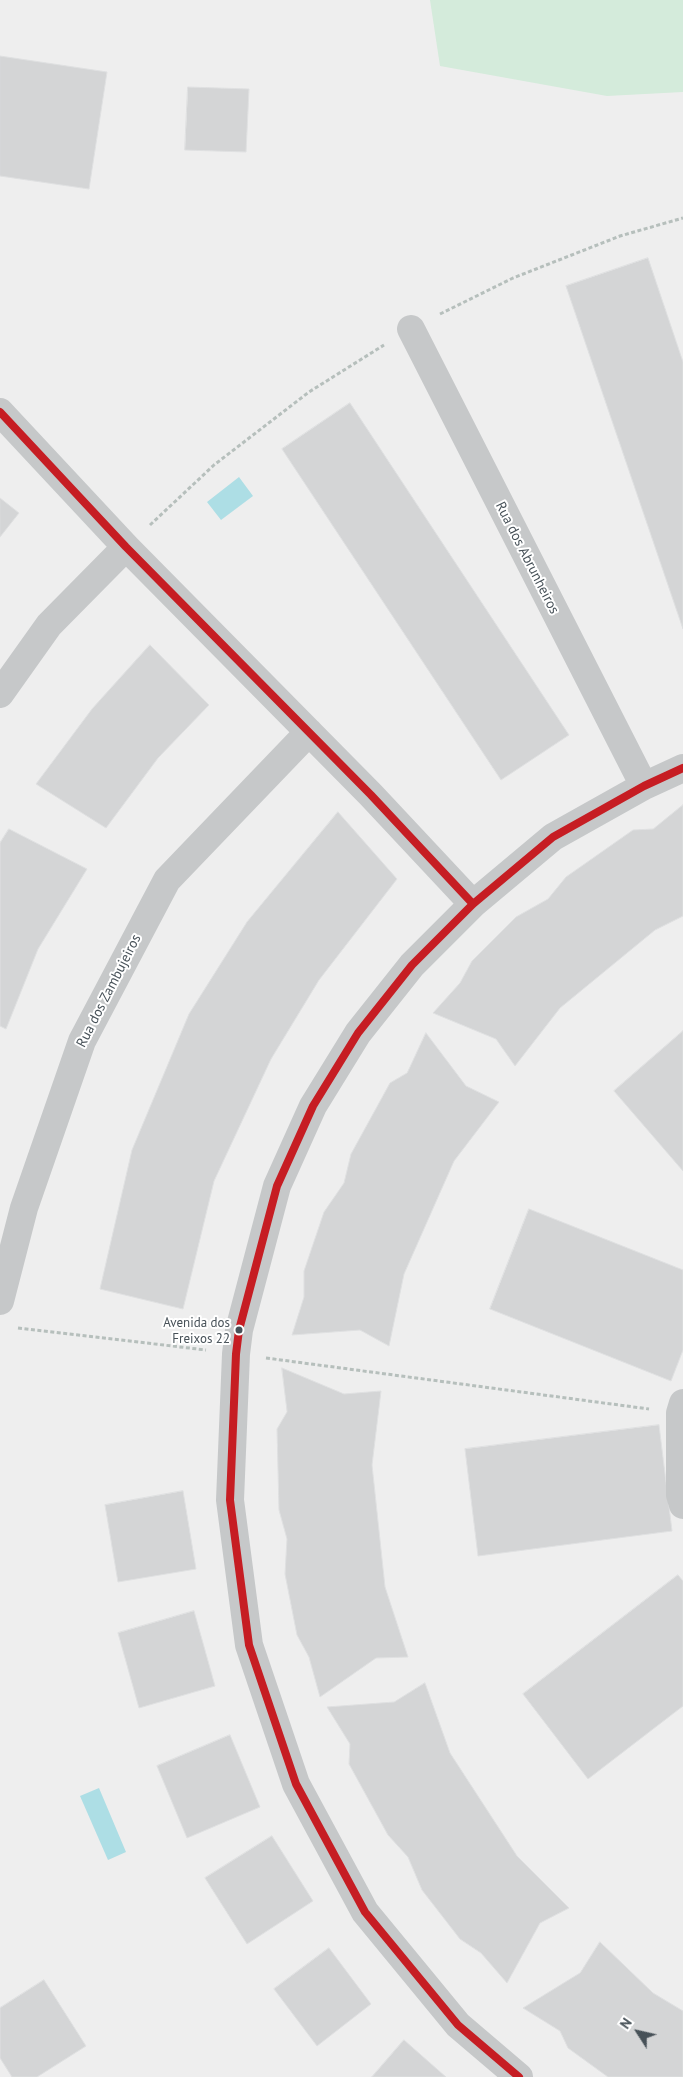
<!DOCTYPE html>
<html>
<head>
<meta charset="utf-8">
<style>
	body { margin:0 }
	#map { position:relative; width:683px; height:2077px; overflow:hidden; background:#eee; font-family:"PT Sans",sans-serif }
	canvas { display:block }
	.north { position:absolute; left:613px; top:2007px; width:50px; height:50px; -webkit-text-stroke:4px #fff; paint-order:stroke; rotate:305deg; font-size:14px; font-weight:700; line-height:20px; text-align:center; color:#475158 }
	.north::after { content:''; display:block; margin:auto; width:18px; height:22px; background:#475158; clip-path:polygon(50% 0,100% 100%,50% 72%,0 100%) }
</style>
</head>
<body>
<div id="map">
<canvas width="683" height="2077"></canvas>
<div class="north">N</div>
</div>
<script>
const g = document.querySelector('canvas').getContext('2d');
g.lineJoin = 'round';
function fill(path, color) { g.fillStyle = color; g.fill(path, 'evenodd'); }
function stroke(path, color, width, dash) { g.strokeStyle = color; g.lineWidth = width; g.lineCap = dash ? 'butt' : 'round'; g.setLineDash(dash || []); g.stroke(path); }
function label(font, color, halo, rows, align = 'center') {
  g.font = font + ' "PT Sans",sans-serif'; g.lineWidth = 4; g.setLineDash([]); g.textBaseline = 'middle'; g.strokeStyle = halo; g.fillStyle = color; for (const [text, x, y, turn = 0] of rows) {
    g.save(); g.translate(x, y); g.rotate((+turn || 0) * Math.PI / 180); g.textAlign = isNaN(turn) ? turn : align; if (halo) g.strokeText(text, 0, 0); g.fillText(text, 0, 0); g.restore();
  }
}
fill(new Path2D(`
	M 430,0 L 683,0 L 683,92 L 607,96 L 440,66 Z`), '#d4ebdb');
fill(new Path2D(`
	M 239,477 L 253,496 L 221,520 L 207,502 Z
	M 99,1788 L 126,1852 L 108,1860 L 80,1796 Z`), '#addee5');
const building = new Path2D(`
	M 0,56 L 107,72 L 89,189 L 0,176 Z
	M 188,87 L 249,89 L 246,152 L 185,150 Z
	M 648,258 L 683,362 L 683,629 L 566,286 Z
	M 350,403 L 569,735 L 501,780 L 282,449 Z
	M 0,498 L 19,513 L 0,537 Z
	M 150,645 L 209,705 L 158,758 L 106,828 L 36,784 L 92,709 Z
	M 683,805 L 683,916 L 655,930 L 560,1008 L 515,1066 L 496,1039 L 433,1013 L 460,983 L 472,961 L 516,917 L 548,899 L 566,877 L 633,830 L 653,829 Z
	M 338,812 L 397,879 L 319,980 L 271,1059 L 214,1181 L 183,1309 L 100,1289 L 132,1150 L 189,1014 L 247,922 Z
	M 9,829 L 87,869 L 38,949 L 6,1029 L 0,1026 L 0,843 Z
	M 683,1031 L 683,1171 L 614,1091 Z
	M 426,1033 L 466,1086 L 499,1102 L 454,1161 L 404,1274 L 389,1346 L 360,1330 L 292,1335 L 304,1297 L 304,1271 L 324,1212 L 344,1183 L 351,1154 L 390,1083 L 407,1073 Z
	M 529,1209 L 683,1270 L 683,1350 L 671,1381 L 490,1309 Z
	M 282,1368 L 344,1394 L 381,1391 L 372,1465 L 385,1587 L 408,1657 L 376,1658 L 320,1697 L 309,1657 L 297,1635 L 285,1574 L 287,1539 L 279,1510 L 277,1429 L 287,1412 Z
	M 659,1425 L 672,1531 L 478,1556 L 465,1449 Z
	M 183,1491 L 196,1569 L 118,1582 L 105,1505 Z
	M 678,1575 L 683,1581 L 683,1706 L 588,1779 L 523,1694 Z
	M 194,1611 L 215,1686 L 139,1708 L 118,1633 Z
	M 425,1683 L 450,1753 L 517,1856 L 569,1908 L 540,1923 L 507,1983 L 481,1953 L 460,1939 L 422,1890 L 408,1857 L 388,1835 L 349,1764 L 350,1744 L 327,1707 L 394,1702 Z
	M 230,1735 L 260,1807 L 187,1838 L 157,1766 Z
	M 272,1836 L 313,1901 L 247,1944 L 205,1878 Z
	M 600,1942 L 653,1993 L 683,2011 L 683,2077 L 608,2077 L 568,2048 L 560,2031 L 523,2008 L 580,1973 Z
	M 329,1948 L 371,2004 L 317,2046 L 274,1989 Z
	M 44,1980 L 86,2046 L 37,2077 L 12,2077 L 0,2058 L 0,2008 Z
	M 404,2040 L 446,2077 L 372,2077 Z`);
fill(building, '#d4d5d6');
stroke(building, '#dfe0e1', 1);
stroke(new Path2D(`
	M 440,314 L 513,278 L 620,236 L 683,218
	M 150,525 L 214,465 L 309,392 L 384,345
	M 18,1328 L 206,1350
	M 266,1358 L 649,1409`), '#b6bfbc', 3, [4, 2.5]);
stroke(new Path2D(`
	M 411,329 L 644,786
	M 0,412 L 126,547 L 371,795 L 473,904
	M 0,694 L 49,625 L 126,547
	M 0,1301 L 24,1208 L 82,1041 L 167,880 L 309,732
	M 683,1403 L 680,1413 L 680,1495 L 683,1505
	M 519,2077 L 458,2025 L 365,1912 L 296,1784 L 249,1645 L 230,1500 L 236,1354 L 239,1330 L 277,1186 L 313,1106 L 358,1033 L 412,965 L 473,904 L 553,837 L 644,786 L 683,768`), '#c6c8c9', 28);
stroke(new Path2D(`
	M 0,412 L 126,547 L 371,795 L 473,904
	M 519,2077 L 458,2025 L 365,1912 L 296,1784 L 249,1645 L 230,1500 L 236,1354 L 239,1330 L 277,1186 L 313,1106 L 358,1033 L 412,965 L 473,904 L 553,837 L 644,786 L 683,768`), '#c61d23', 8);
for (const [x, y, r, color] of [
	[239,1330,4.5,"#475158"]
]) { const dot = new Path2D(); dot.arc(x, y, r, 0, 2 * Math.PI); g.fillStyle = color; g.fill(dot); stroke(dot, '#fff', 2); }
label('13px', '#475158', '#fff', [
	["Avenida dos",230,1323],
	["Freixos 22",230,1339]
], 'right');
label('14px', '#475158', '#fff', [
	["Rua dos Abrunheiros",527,558,63],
	["Rua dos Zambujeiros",109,991,-63]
]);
</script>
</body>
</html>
